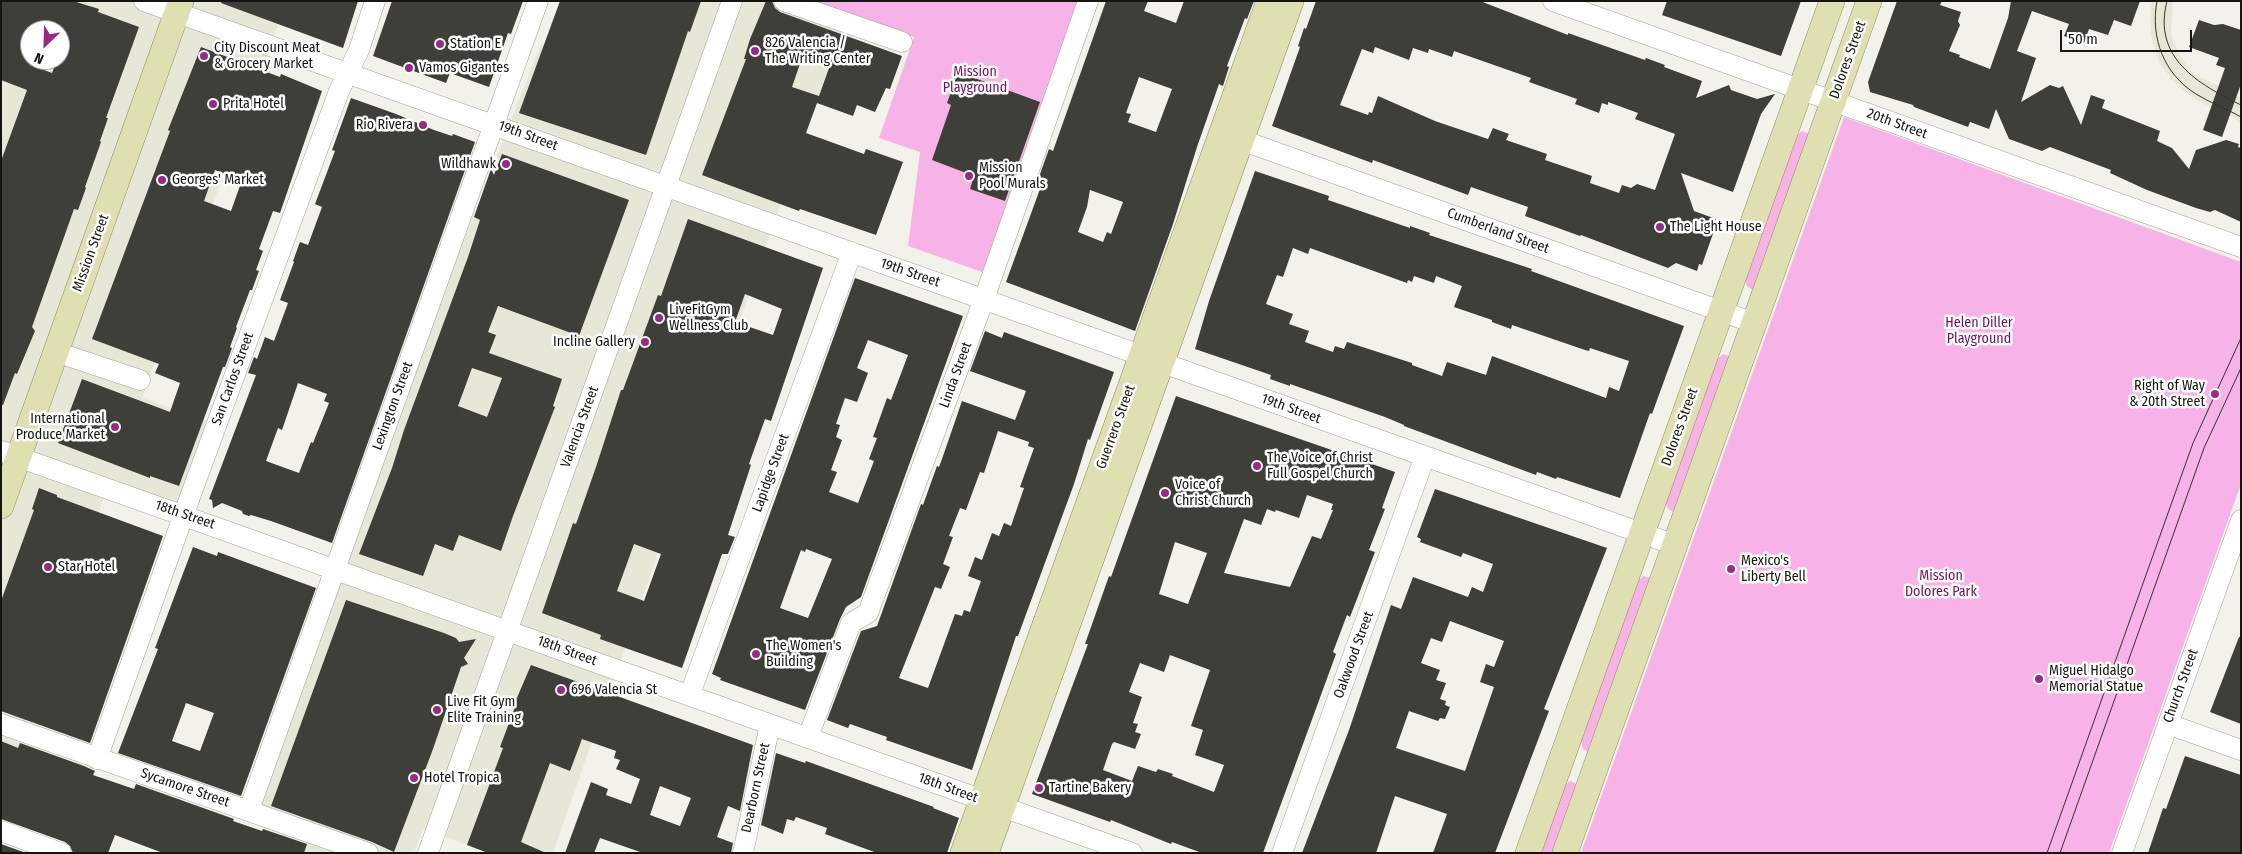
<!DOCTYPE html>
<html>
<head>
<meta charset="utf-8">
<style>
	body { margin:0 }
	#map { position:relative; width:2242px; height:854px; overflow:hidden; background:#f2f2eb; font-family:"Fira Sans Condensed",sans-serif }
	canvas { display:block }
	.frame { position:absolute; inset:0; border:2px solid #141411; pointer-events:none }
	.north { position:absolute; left:20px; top:20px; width:50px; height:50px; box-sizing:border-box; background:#fffffe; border:1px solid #a1a19f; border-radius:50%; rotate:204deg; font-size:14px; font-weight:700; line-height:20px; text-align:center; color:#141411 }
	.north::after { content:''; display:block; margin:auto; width:18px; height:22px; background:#992987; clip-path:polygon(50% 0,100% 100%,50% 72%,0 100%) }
	.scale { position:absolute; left:2060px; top:30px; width:132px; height:22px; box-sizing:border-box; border:2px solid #141411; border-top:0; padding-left:6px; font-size:15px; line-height:18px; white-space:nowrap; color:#141411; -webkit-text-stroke:4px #fffffe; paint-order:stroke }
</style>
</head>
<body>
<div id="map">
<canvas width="2242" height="854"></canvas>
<div class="frame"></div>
<div class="north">N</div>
<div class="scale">50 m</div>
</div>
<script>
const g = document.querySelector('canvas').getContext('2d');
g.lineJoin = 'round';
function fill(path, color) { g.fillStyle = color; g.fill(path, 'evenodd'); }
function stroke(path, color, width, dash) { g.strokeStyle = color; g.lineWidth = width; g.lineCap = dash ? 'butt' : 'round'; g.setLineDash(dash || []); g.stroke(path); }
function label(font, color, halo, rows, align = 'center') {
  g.font = font + ' "Fira Sans Condensed",sans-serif'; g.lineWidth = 5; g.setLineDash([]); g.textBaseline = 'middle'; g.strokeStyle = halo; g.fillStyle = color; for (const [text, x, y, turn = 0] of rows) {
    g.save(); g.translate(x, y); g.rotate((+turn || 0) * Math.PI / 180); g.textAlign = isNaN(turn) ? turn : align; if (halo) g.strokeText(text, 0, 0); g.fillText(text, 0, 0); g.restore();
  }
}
fill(new Path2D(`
	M 1,1 L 287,1 L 142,398 L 209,421 L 179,507 L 109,482 L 1,800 ZM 30,30 L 60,30 L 60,60 L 30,60 Z
	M 616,1 L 852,1 L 553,853 L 490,853 L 423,829 L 414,853 L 275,853 L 286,823 L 249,810 L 335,568 L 541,44 L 593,64 Z
	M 2152,1 L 2173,1 L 2171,33 L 2178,53 L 2193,73 L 2241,98 L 2241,123 L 2235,118 L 2196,100 L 2175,83 L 2159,63 L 2151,35 L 2150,16 Z`), '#e6e7d7');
fill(new Path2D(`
	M 808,1 L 1079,1 L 985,273 L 908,246 L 920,152 L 879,138 L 914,37 Z
	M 1844,117 L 2241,262 L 2241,484 L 2109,853 L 1581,853 Z
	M 1802,131 L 1812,135 L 1754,290 C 1748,288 1745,285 1745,279 L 1796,136 Z
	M 1723,354 L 1732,357 L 1674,512 C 1669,510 1666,508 1666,501 L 1717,359 Z
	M 1643,576 L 1653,579 L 1589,752 L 1583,749 L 1581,741 L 1638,581 Z
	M 1570,781 L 1579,785 L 1559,853 L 1541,853 L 1564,786 Z`), '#f7b3e7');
fill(new Path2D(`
	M 1,1 L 73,1 L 99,9 L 98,12 L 139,27 L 106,118 L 108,118 L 100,141 L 101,142 L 85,187 L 86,188 L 78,210 L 74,209 L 32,327 L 35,331 L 17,374 L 15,373 L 3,405 L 1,405 L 1,161 L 27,90 L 1,80 ZM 30,30 L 60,30 L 60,60 L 57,60 L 52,73 L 30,65 Z
	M 222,1 L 358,1 L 343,48 L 221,3 Z
	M 392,1 L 523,1 L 511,34 L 508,33 L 489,87 L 450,73 L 446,83 L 373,56 Z
	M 560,1 L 701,1 L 690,32 L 688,31 L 646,155 L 519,113 Z
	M 766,1 L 772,1 L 775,8 L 780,12 L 902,56 L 890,89 L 886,88 L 875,112 L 857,105 L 853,116 L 817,103 L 806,133 L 864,154 L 866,149 L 903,162 L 876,235 L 800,209 L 799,211 L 702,175 L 746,59 L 744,59 L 750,39 ZM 802,58 L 829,68 L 819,96 L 792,87 Z
	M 1106,1 L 1148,1 L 1144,11 L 1176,23 L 1184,1 L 1254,1 L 1247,19 L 1245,18 L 1227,66 L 1229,67 L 1223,86 L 1219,84 L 1197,147 L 1173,224 L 1135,331 L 1006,282 L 1040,189 L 1035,188 L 1049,149 L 1053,151 ZM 1139,77 L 1172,89 L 1156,132 L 1128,122 L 1131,114 L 1126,113 ZM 1090,190 L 1123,202 L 1111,234 L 1107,232 L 1103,242 L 1078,232 L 1087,207 Z
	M 1316,1 L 1480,1 L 1568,35 L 1568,33 L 1645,60 L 1646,58 L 1665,65 L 1664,67 L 1702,81 L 1696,98 L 1729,85 L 1731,90 L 1757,99 L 1775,94 L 1761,114 L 1733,192 L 1681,173 L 1694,211 L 1716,219 L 1713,227 L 1715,228 L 1702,265 L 1699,264 L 1697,271 L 1676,263 L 1668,268 L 1581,235 L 1580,236 L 1525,216 L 1528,207 L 1471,187 L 1468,195 L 1373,160 L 1372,163 L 1272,126 L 1300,47 L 1298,46 L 1304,28 L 1306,29 ZM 1375,47 L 1409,60 L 1413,48 L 1428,53 L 1429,49 L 1452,57 L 1454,51 L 1531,78 L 1529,82 L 1577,99 L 1575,104 L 1599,113 L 1602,103 L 1608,105 L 1608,102 L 1638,113 L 1635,119 L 1675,134 L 1655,190 L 1637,184 L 1631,188 L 1622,185 L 1619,193 L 1590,183 L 1592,176 L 1545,160 L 1547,154 L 1506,140 L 1509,134 L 1493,128 L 1488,139 L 1435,121 L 1378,96 L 1372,113 L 1369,112 L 1368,115 L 1340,105 L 1362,49 L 1373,53 Z
	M 1667,1 L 1801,1 L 1781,56 L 1662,15 Z
	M 1897,1 L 1942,1 L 1940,5 L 1961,12 L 1958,21 L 1960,25 L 1949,51 L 1960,55 L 1959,57 L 1990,69 L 2008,18 L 2011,1 L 2140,1 L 2131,26 L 2114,20 L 2108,35 L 2089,29 L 2084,43 L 2064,36 L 2069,24 L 2032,11 L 2017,51 L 2036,58 L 2021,102 L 2050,85 L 2059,88 L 2063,86 L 2081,125 L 2091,95 L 2105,100 L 2102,108 L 2160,131 L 2157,141 L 2172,148 L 2189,169 L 2196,150 L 2226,140 L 2239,144 L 2238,147 L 2241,148 L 2241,222 L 2215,210 L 2210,212 L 2196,208 L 2147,190 L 2110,173 L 2111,170 L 2050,147 L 2042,151 L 2009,139 L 1996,109 L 1989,129 L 1970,122 L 1968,127 L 1914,107 L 1913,105 L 1870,92 L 1868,82 Z
	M 2199,20 L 2214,25 L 2223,24 L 2241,30 L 2241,84 L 2222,137 L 2203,130 L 2225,68 L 2216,65 L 2219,58 L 2189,47 Z
	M 201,47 L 280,77 L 281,74 L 322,91 L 280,213 L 273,211 L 259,249 L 263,251 L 256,270 L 259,271 L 252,290 L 250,290 L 236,327 L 237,328 L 230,347 L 232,348 L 225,367 L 223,367 L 179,486 L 150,476 L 150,478 L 58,443 L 82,379 L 170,412 L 180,383 L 155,373 L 159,364 L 92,339 L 170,131 L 168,130 ZM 215,170 L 242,180 L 231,211 L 204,201 Z
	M 958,72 L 1040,102 L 1005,201 L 970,189 L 974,176 L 932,160 L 951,105 L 947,103 Z
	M 351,98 L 396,114 L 434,130 L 452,136 L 453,134 L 475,142 L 332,543 L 271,521 L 251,515 L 249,516 L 243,514 L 242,511 L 222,503 L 213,508 L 212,500 L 209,499 L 256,375 L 248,373 L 254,357 L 257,359 L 265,337 L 274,341 L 288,303 L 280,300 L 294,262 L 293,261 L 300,242 L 308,245 L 322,207 L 315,204 L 335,151 L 332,150 ZM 298,383 L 327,394 L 324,401 L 329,403 L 313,443 L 311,442 L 299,473 L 266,461 L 278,428 L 282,430 Z
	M 502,154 L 629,200 L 579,336 L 498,306 L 488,332 L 496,335 L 489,353 L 562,379 L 553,406 L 555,407 L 513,516 L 501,551 L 459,535 L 453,551 L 435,544 L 423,576 L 359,554 L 392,468 L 404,430 L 468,257 L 480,220 L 474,217 L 491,169 L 494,175 ZM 472,368 L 502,378 L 487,417 L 458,406 Z
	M 1255,171 L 1329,196 L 1328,200 L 1410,228 L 1410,226 L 1430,233 L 1429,235 L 1532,269 L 1531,271 L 1684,326 L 1652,414 L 1650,413 L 1620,498 L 1557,477 L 1556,479 L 1537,472 L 1536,475 L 1517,468 L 1404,426 L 1404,425 L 1385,417 L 1290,384 L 1290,386 L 1270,379 L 1271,375 L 1195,349 L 1209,301 ZM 1293,248 L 1308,254 L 1310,248 L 1407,283 L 1408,280 L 1412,282 L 1414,276 L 1434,283 L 1436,276 L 1462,286 L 1454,307 L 1492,320 L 1492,322 L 1511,329 L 1512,325 L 1585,350 L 1589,351 L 1590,348 L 1629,361 L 1619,391 L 1609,387 L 1606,398 L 1492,356 L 1486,375 L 1447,362 L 1442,376 L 1412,365 L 1412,363 L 1347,342 L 1344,349 L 1335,346 L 1333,352 L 1305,342 L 1309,331 L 1289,324 L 1293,314 L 1266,304 L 1277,275 L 1283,277 Z
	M 688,219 L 823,268 L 771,421 L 765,419 L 749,464 L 751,465 L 728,535 L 735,537 L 728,554 L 722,554 L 682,668 L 600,639 L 601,635 L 542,613 L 573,523 L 576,524 L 596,467 L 621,390 L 623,390 L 658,295 L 661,296 ZM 745,294 L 782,309 L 773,335 L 735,322 ZM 634,544 L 661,554 L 644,601 L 617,591 Z
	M 855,278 L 963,316 L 861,597 L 846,607 L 840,619 L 805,710 L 720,680 L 721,678 L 712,674 ZM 868,340 L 908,355 L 891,400 L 887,398 L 873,437 L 877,438 L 869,459 L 874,461 L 858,503 L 829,492 L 837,472 L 831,470 L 842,440 L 836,437 L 840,425 L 836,424 L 845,398 L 857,402 L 868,373 L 857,368 ZM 806,549 L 832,559 L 808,618 L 780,608 L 801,550 L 805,552 Z
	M 985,331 L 1002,338 L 1004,332 L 1114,372 L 1090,440 L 1088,439 L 1074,484 L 1018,636 L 1016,636 L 972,770 L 886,740 L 887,737 L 850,724 L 848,728 L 827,720 L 861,631 L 877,626 L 921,504 L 923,505 L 937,466 L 939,467 L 942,459 L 962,401 L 1015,420 L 1026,391 L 970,371 ZM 998,431 L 1029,442 L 1028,446 L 1034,448 L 1020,487 L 1024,488 L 1011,526 L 1004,523 L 999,536 L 992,533 L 982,560 L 975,557 L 968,576 L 981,581 L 970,612 L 964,610 L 962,616 L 955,614 L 928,688 L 899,678 L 935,587 L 941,589 L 950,567 L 943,564 L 953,537 L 949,536 L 960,508 L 966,510 L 980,472 L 984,473 Z
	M 1176,396 L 1395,472 L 1382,508 L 1385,509 L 1369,550 L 1375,552 L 1350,617 L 1347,615 L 1333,652 L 1336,654 L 1263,853 L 1202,853 L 1172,842 L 1171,844 L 1111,820 L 1110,822 L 1032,794 L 1088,644 L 1085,644 L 1109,576 L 1111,577 ZM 1307,495 L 1333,504 L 1331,510 L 1333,510 L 1321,539 L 1312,536 L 1290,587 L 1224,573 L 1244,519 L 1261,525 L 1267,509 L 1275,512 L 1276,510 L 1299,518 ZM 1175,542 L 1207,553 L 1188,604 L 1159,594 ZM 1170,655 L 1210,670 L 1191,726 L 1203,730 L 1195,755 L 1224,765 L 1214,792 L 1172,776 L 1173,774 L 1158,769 L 1156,772 L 1138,766 L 1132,781 L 1103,770 L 1112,744 L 1114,742 L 1135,749 L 1141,734 L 1135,732 L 1138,724 L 1133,723 L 1142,697 L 1129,692 L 1140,663 L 1164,672 Z
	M 39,488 L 57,495 L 57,497 L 163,536 L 90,743 L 1,711 L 1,601 L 34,510 L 32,509 Z
	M 1435,489 L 1607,548 L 1544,709 L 1549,711 L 1495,853 L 1433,853 L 1447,814 L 1395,796 L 1376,853 L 1302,853 L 1349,730 L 1391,605 L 1401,609 L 1413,577 L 1468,597 L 1472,587 L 1483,592 L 1493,564 L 1463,553 L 1461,557 L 1420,542 L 1421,539 L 1417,537 ZM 1450,621 L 1504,641 L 1494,667 L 1486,664 L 1480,682 L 1494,687 L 1465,771 L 1396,748 L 1409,711 L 1438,721 L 1440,718 L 1445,719 L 1450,707 L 1445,705 L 1446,701 L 1440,699 L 1446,683 L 1436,680 L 1440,670 L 1421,663 L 1431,638 L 1442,642 Z
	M 193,547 L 217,556 L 218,552 L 316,588 L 241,796 L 118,753 L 158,649 L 155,648 ZM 186,703 L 214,713 L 200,751 L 172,741 Z
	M 346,600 L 444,633 L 456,638 L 459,642 L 476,639 L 464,658 L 468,664 L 461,667 L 433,749 L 394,852 L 372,842 L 271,806 Z
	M 2239,637 L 2241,637 L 2241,724 L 2210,712 Z
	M 531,665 L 753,745 L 740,811 L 728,806 L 717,837 L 733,843 L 731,853 L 643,853 L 600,838 L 594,853 L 565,853 L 591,782 L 608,789 L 606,795 L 631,804 L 640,779 L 616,769 L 620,760 L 614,758 L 616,751 L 582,739 L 570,771 L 550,763 L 521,842 L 546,853 L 488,853 L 467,845 L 503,748 L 500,747 L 515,707 L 513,707 ZM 660,786 L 691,798 L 680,826 L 650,815 Z
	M 1,741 L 18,748 L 20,743 L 84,766 L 95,771 L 93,775 L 134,789 L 136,784 L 234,819 L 233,821 L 262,831 L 263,829 L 307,844 L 304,853 L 163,853 L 115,835 L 108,853 L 73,853 L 70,846 L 65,842 L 1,819 Z
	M 776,753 L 805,763 L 806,761 L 934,807 L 933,808 L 959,818 L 947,853 L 877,853 L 825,834 L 827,828 L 796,817 L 794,821 L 787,819 L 783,834 L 761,825 Z
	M 2185,756 L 2241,775 L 2241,853 L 2148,853 L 2163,808 L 2166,809 Z
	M 1,844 L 26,853 L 1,853 Z`), '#3f3f39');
const minor = new Path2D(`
	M 144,1 L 1675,545
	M 784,1 L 902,42
	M 1553,1 L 2241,247
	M 1241,140 L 1754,323
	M 56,352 L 140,380
	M 1,451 L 1132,853
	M 690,694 L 852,252
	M 1,724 L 368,853
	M 2168,724 L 2241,750
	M 808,737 L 851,623 L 868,613 L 984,299 L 1088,1
	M 97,759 L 190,497 L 339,91 L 359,50 L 375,1
	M 249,810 L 538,1
	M 1,831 L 61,853
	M 428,853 L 732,1
	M 743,853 L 770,724
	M 1282,853 L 1425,456
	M 2122,853 L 2241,520`);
const major = new Path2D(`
	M 1,506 L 181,1
	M 963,853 L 1269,1
	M 986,853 L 1291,1
	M 1528,853 L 1832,1
	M 1565,853 L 1869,1`);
stroke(minor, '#a2a29b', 21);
stroke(major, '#8a8a58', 26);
stroke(minor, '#fff', 20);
stroke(major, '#dfdfb2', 25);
stroke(new Path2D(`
	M 2157,1 C 2150,38 2164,74 2196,94 C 2210,103 2226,108 2241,117
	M 2167,1 C 2152,58 2198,84 2241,105
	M 2047,853 L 2193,443 L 2241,338
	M 2060,853 L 2204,448 L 2241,368`), '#33332f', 1);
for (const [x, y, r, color] of [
	[440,44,5,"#992987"],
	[755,51,5,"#992987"],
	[204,56,5,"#992987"],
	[409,68,5,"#992987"],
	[213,104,5,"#992987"],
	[423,125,5,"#992987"],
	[506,164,5,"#992987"],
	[969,176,5,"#992987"],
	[162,180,5,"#992987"],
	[1660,227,5,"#992987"],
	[659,318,5,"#992987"],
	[645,342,5,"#992987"],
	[2215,394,5,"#992987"],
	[115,427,5,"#992987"],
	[1257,466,5,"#992987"],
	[1165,493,5,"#992987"],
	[48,567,5,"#992987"],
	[1731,569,5,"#992987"],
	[756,654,5,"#992987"],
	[2039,679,5,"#992987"],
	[561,690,5,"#992987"],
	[437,710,5,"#992987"],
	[414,778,5,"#992987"],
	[1039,788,5,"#992987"]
]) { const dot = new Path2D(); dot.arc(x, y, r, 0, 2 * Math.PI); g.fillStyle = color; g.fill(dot); stroke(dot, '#fffffe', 2); }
label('14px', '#141411', '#fffffe', [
	["826 Valencia /",765,43],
	["The Writing Center",765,59],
	["Station E",450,44],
	["City Discount Meat",214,48],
	["& Grocery Market",214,64],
	["Vamos Gigantes",419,68],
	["Prita Hotel",223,104],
	["Rio Rivera",413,125,"right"],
	["Wildhawk",496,164,"right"],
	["Mission",979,168],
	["Pool Murals",979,184],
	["Georges' Market",172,180],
	["The Light House",1670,227],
	["LiveFitGym",669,310],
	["Wellness Club",669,326],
	["Incline Gallery",635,342,"right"],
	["Right of Way",2205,386,"right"],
	["& 20th Street",2205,402,"right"],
	["International",105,419,"right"],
	["Produce Market",105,435,"right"],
	["The Voice of Christ",1267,458],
	["Full Gospel Church",1267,474],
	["Voice of",1175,485],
	["Christ Church",1175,501],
	["Mexico's",1741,561],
	["Liberty Bell",1741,577],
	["Star Hotel",58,567],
	["The Women's",766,646],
	["Building",766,662],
	["Miguel Hidalgo",2049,671],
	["Memorial Statue",2049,687],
	["696 Valencia St",571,690],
	["Live Fit Gym",447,702],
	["Elite Training",447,718],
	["Hotel Tropica",424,778],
	["Tartine Bakery",1049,788]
], 'left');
label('14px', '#141411', '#fffffe', [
	["Dolores Street",1848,60,-70],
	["20th Street",1897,124,20],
	["19th Street",528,136,20],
	["Cumberland Street",1498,231,20],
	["Mission Street",91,253,-70],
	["19th Street",910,273,19],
	["Linda Street",956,375,-70],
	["San Carlos Street",233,379,-70],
	["Lexington Street",393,406,-70],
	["19th Street",1291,409,20],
	["Valencia Street",580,427,-70],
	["Guerrero Street",1116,427,-70],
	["Dolores Street",1680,427,-70],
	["Lapidge Street",771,473,-70],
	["18th Street",185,515,19],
	["18th Street",567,651,20],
	["Oakwood Street",1354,655,-70],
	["Church Street",2181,686,-70],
	["Sycamore Street",185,788,19],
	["Dearborn Street",756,788,-78],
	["18th Street",948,788,20]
]);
label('14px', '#730f64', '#fffffe', [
	["Mission",975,72],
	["Playground",975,88],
	["Helen Diller",1979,323],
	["Playground",1979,339],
	["Mission",1941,576],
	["Dolores Park",1941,592]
]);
</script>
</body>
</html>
